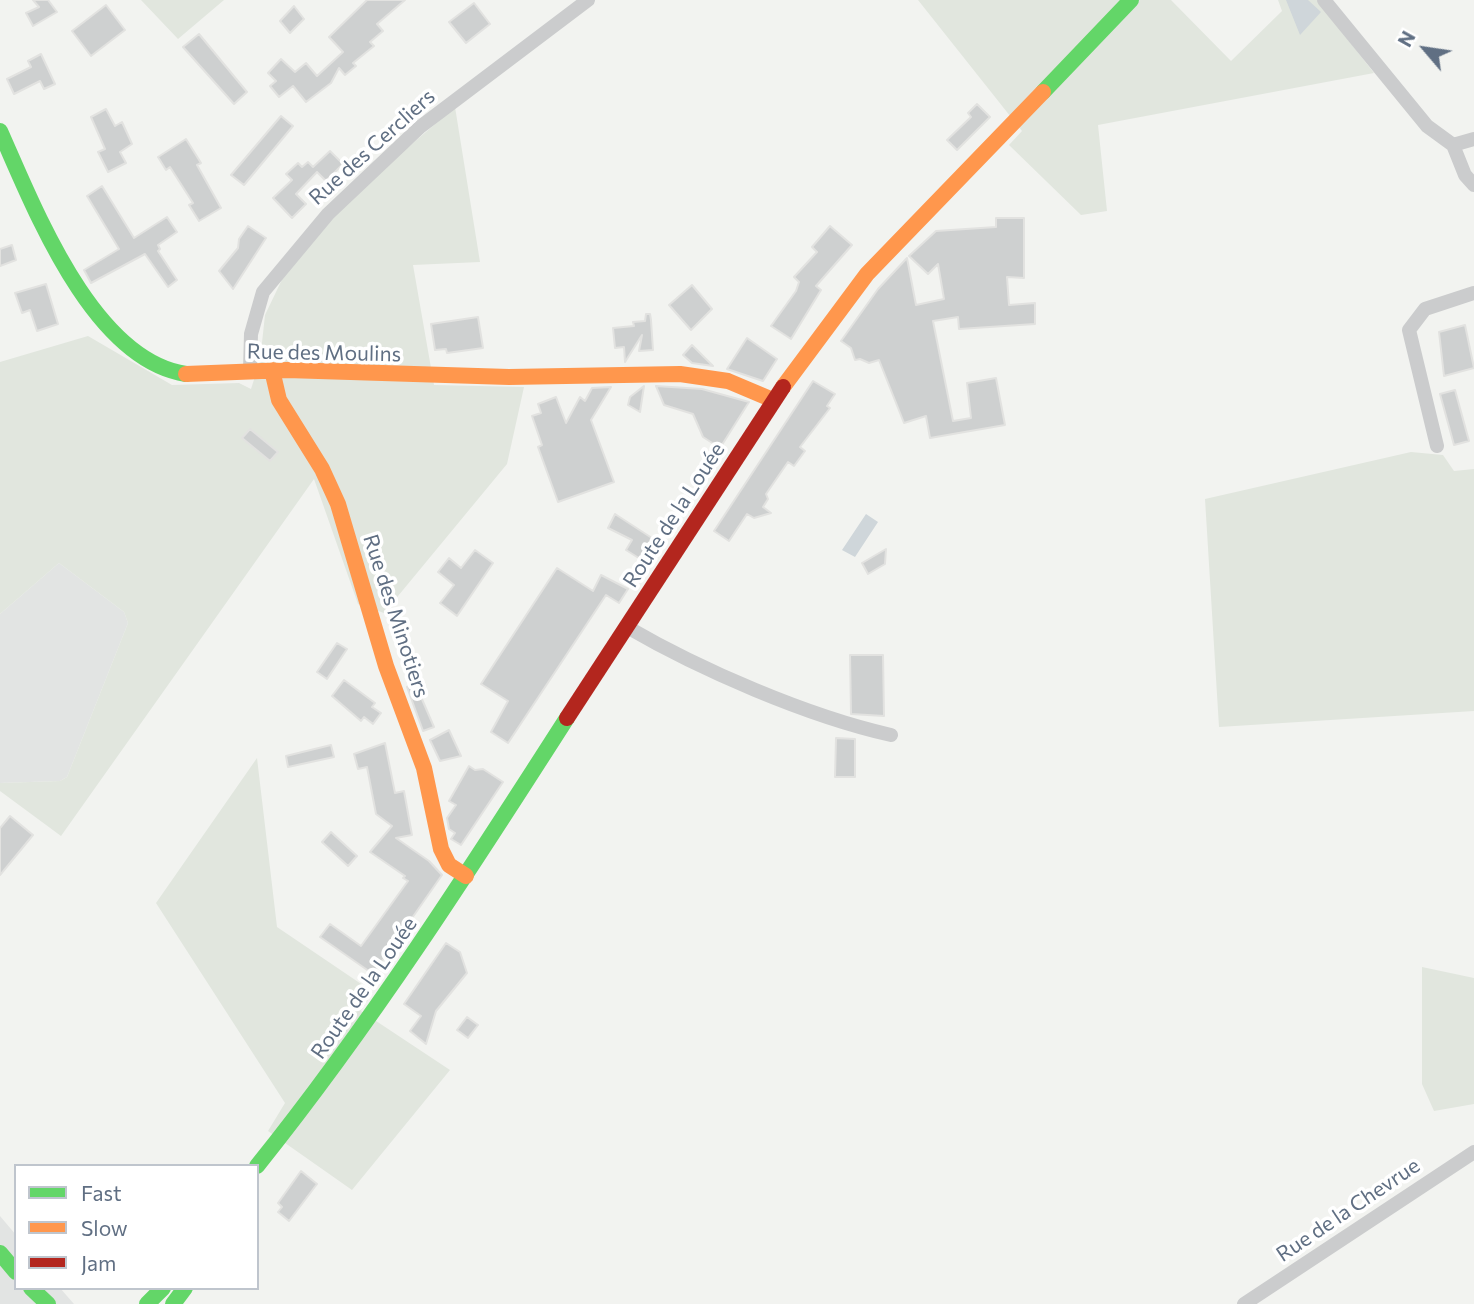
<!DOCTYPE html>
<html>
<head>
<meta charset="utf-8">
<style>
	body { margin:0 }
	#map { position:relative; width:1474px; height:1304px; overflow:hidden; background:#f2f3f0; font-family:Commissioner,sans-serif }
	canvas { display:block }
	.legend { position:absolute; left:14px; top:1164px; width:245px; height:126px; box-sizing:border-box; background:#fff; border:2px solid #bfc5cd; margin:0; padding:9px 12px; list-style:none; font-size:21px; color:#606f83 }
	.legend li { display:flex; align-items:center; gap:14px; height:35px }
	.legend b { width:35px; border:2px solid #bfc5cd }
	.north { position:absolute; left:1390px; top:14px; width:70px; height:70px; -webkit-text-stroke:5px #fff; paint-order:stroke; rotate:299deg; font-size:19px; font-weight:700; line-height:28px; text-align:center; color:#606f83 }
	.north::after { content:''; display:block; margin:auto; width:24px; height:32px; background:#606f83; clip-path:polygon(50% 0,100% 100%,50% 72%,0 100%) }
</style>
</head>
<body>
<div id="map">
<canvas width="1474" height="1304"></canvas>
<ul class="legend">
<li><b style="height:9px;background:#63d668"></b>Fast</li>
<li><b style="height:9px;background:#ff974d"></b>Slow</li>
<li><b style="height:9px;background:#b3261e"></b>Jam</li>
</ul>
<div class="north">N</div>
</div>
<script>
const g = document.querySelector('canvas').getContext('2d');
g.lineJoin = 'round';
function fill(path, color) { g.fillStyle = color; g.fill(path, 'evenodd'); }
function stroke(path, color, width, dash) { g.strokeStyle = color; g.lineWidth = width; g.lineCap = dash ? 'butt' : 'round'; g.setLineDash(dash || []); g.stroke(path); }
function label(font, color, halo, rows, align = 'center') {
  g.font = font + ' Commissioner,sans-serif'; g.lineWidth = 7; g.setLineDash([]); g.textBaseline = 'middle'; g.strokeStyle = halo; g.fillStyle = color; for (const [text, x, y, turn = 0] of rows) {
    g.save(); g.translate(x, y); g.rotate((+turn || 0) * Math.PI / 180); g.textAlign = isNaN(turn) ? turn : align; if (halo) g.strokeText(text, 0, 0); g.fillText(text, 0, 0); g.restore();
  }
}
fill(new Path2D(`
	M 59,563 L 124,612 L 128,623 L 67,777 L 60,781 L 0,783 L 0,614 Z
	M 0,1216 L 16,1235 L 16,1288 L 60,1288 L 74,1304 L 0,1304 Z`), '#e2e4e3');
fill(new Path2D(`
	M 141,0 L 224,0 L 178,39 Z
	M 918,0 L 1171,0 L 1231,61 L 1282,11 L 1278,0 L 1317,0 L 1374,73 L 1098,125 L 1107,211 L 1081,215 L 1009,145 L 1022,131 Z
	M 455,107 L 480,262 L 413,265 L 434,385 L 524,387 L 507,464 L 384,613 L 358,604 L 314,479 L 61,836 L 0,791 L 0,783 L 60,781 L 67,777 L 128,623 L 124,612 L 59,563 L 0,614 L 0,362 L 88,336 L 172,385 L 239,383 L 251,389 L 260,361 L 265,315 L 287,269 L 343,203 Z
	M 1411,452 L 1443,455 L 1454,471 L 1474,469 L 1474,711 L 1219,727 L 1205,499 Z
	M 257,758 L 277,927 L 373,992 L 361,1011 L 450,1070 L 352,1190 L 268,1131 L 285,1103 L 156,903 Z
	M 1422,967 L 1474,978 L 1474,1104 L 1434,1111 L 1422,1084 Z`), '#e1e6de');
fill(new Path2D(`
	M 1286,0 L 1308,0 L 1321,12 L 1300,35 Z
	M 866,514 L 878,522 L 855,557 L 842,550 Z`), '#cfd6da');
const building = new Path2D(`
	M 33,0 L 48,0 L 57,12 L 33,26 L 26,13 L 39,7 Z
	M 367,0 L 405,0 L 377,24 L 383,31 L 370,42 L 374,46 L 353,63 L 356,66 L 345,75 L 339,68 L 331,83 L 306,102 L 293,86 L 279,97 L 270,86 L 276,81 L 268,73 L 281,59 L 295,72 L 306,63 L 317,76 L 343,52 L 329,37 Z
	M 474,3 L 490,24 L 466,43 L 449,22 Z
	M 106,5 L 125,30 L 91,56 L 72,31 Z
	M 294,6 L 304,19 L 290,33 L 280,21 Z
	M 199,34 L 247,92 L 234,104 L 183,47 Z
	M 41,54 L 55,84 L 44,89 L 40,81 L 14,94 L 7,79 L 31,67 L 28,61 Z
	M 977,104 L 990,117 L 957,150 L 947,140 L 971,117 L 968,113 Z
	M 106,109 L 115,126 L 122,122 L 132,144 L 120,152 L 126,163 L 108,172 L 98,152 L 105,149 L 91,117 Z
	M 281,116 L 293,126 L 244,185 L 231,175 Z
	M 186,139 L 201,163 L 197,165 L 221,208 L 199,221 L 189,205 L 193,203 L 170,167 L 166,170 L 158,157 Z
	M 330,151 L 343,164 L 326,181 L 317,172 L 296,194 L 306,204 L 292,218 L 273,198 L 292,180 L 286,174 L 298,163 L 302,167 L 308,162 L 313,167 Z
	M 102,186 L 134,238 L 167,217 L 177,232 L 158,245 L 160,249 L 158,251 L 177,280 L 168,287 L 145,254 L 91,283 L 84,270 L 119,249 L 87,196 Z
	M 996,218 L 1024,218 L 1024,278 L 1007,277 L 1009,305 L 1035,303 L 1035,324 L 959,329 L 958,317 L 933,321 L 953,421 L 971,418 L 967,383 L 996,378 L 1005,425 L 930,438 L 926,416 L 904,423 L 879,360 L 869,363 L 860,359 L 855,360 L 851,348 L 841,341 L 878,289 L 907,258 L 916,305 L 944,299 L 938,264 L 928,274 L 909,256 L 936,231 L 996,227 Z
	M 248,226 L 266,238 L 233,289 L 219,271 L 238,248 L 239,239 Z
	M 830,226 L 852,245 L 816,286 L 821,290 L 791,339 L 771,326 L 796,291 L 799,282 L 794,277 L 817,252 L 812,247 Z
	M 12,245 L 16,260 L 0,266 L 0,249 Z
	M 46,284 L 58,324 L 37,331 L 30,310 L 22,313 L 15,293 Z
	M 692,285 L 712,309 L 691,330 L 669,305 Z
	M 646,314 L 650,314 L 651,320 L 653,350 L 639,351 L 642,335 L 625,362 L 624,347 L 615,348 L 613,328 L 634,326 L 633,322 L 645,321 Z
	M 478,317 L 483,348 L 447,353 L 446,349 L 435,350 L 431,324 Z
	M 1465,325 L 1474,368 L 1444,376 L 1439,332 Z
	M 747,338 L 777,359 L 763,381 L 727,369 Z
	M 692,345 L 713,366 L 692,363 L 683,355 Z
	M 813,381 L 835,394 L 827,406 L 830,408 L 800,447 L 805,451 L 794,466 L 788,462 L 766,494 L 768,499 L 763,507 L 771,513 L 754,518 L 747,514 L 729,541 L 714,531 Z
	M 644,386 L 640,412 L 628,405 L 630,397 Z
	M 656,386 L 702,389 L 749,402 L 720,448 L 703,437 L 693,414 L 664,405 Z
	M 611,387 L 591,420 L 614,482 L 558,502 L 538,447 L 542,445 L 532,416 L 541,413 L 538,404 L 556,397 L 566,423 L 580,397 L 585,401 L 592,388 Z
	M 1455,390 L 1469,441 L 1454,445 L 1440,394 Z
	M 250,429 L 278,452 L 270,461 L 242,438 Z
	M 615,514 L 658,542 L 645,562 L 626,550 L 632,540 L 608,528 Z
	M 886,549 L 885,564 L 868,574 L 862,563 Z
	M 475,550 L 493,563 L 457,616 L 440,603 L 454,585 L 438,572 L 449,558 L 461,568 Z
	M 557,568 L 593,591 L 601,575 L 628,589 L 619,603 L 606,595 L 508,743 L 491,732 L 508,701 L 481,684 Z
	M 337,643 L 347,649 L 327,679 L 317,672 Z
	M 850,655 L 883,655 L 884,716 L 851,714 Z
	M 344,680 L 375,703 L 372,707 L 381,713 L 373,724 L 364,717 L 361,721 L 332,696 Z
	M 415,683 L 434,727 L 423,731 L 407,687 Z
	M 449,730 L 461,756 L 440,761 L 430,740 Z
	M 836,738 L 855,739 L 855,777 L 835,777 Z
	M 385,743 L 395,793 L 404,791 L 412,835 L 396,838 L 429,861 L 442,875 L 373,974 L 320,937 L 330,924 L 361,946 L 408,881 L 403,878 L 405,876 L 370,852 L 392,826 L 376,814 L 367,767 L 358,769 L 354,754 Z
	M 331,745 L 334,757 L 288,767 L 286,756 Z
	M 469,766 L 475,770 L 483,769 L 503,782 L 461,845 L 451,839 L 455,833 L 449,829 L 447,818 L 456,805 L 449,801 Z
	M 10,816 L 33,835 L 0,875 L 0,828 Z
	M 331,832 L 357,856 L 348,866 L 322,842 Z
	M 446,943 L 460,952 L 467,973 L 436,1011 L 426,1044 L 410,1031 L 421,1016 L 404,1004 Z
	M 467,1017 L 478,1025 L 468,1038 L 457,1030 Z
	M 301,1171 L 317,1184 L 289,1221 L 278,1212 L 282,1207 L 278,1203 Z`);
fill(building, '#ced0d0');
stroke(building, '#e2e2e0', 2);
stroke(new Path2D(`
	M 1324,0 L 1427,126 L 1453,145 L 1465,175 L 1474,185
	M 1453,145 L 1474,139
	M 250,370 L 251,334 L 263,292 L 328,214 L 420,127 L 588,0
	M 1437,446 L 1409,330 L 1425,309 L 1474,293
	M 627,627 C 701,670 807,716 891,735
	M 1244,1304 L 1474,1152`), '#cbcccd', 14);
stroke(new Path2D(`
	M 1043,92 L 1131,0
	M 0,131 C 34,207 92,360 186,374
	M 257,1166 C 371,1024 469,871 567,718
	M 0,1253 L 16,1272
	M 31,1288 L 48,1304
	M 147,1304 L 163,1288
	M 173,1304 L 185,1288`), '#63d668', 16);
stroke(new Path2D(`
	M 272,370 L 279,400 L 322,469 L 338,504 L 386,666 L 424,768 L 441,849 L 449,865 L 466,876
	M 186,374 L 287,370 L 509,377 L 680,374 L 728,381 L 773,400
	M 783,387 L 867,274 L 1043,92`), '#ff974d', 16);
stroke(new Path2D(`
	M 567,718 L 783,387`), '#b3261e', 16);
label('21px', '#606f83', '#fff', [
	["Rue des Cercliers",372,147,-42],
	["Rue des Moulins",324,353,1],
	["Route de la Louée",674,515,-57],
	["Rue des Minotiers",396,616,72],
	["Route de la Louée",364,988,-55],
	["Rue de la Chevrue",1348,1210,-34]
]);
</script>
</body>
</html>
